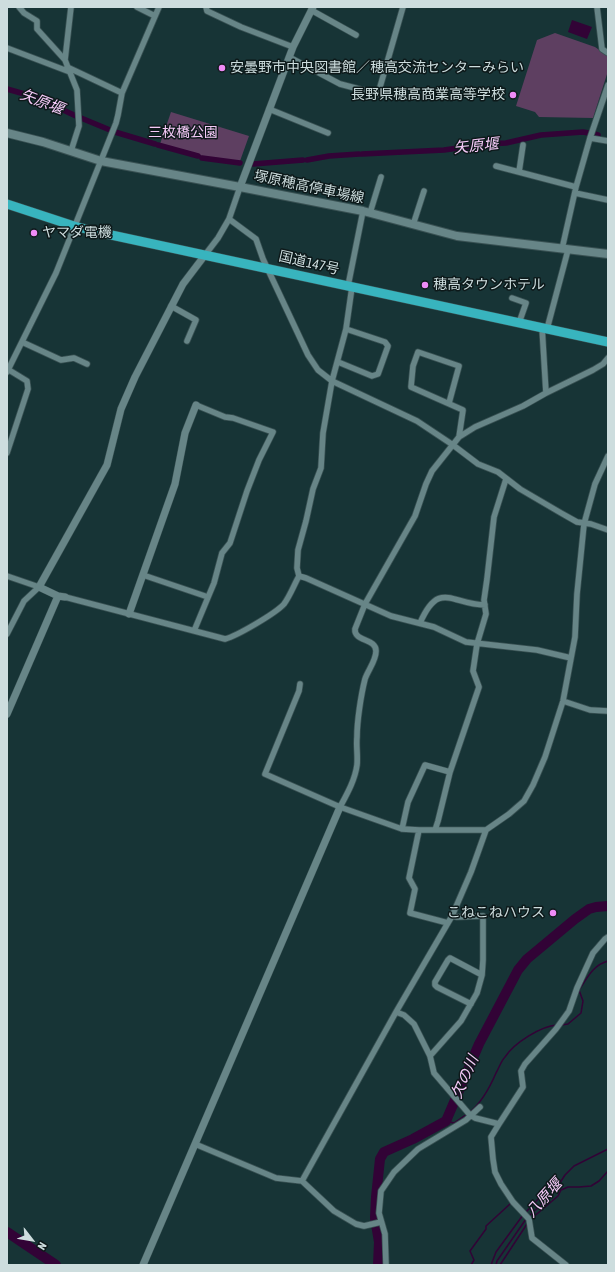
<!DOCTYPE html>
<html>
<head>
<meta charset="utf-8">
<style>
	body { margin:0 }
	#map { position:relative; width:615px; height:1272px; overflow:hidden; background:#173436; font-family:"Asap Condensed",sans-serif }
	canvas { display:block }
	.frame { position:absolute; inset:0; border:8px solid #cdddde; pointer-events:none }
	.north { position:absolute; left:12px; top:1220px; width:40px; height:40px; -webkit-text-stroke:3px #0d191a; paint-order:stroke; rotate:121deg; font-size:11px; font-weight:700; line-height:16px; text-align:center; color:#cdddde }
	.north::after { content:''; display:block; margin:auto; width:14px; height:18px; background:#cdddde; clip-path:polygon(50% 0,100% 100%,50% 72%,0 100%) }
</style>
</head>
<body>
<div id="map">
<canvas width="615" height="1272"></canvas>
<div class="frame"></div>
<div class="north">N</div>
</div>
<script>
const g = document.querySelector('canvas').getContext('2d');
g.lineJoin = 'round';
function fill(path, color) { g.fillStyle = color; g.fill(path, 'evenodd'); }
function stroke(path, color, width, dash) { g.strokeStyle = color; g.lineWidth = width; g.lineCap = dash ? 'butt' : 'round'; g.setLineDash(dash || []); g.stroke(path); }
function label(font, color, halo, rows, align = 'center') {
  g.font = font + ' "Asap Condensed","Noto Sans JP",sans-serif'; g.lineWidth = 3; g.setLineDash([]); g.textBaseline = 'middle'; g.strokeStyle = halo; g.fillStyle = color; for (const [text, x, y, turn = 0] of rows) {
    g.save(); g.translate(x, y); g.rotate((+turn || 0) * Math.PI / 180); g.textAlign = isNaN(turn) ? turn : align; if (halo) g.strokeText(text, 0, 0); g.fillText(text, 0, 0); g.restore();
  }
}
fill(new Path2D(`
	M 555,33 L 595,47 L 608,56 L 608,71 L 593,118 L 539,117 L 535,112 L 516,106 L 537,40 Z
	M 171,112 L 249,136 L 240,161 L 206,157 L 160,144 Z`), '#5e3f61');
fill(new Path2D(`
	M 572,20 L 592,27 L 587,39 L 568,32 Z`), '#320336');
stroke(new Path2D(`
	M 561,1025 L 568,1024 L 581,1013 L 583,1001 L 579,990 C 587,978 593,965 608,961
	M 470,1112 C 482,1102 490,1087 496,1073 C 499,1068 501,1061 505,1057 C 514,1043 541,1026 557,1025
	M 446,1121 L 454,1123 L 467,1114
	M 526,1212 L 541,1196 L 549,1197
	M 529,1216 L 554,1192 L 565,1175 L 574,1166 L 608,1149
	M 531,1219 L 558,1196 L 561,1190 L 568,1187 L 579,1187 L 591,1186 L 599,1181 L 608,1171
	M 471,1265 L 474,1260 L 470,1251 L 486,1229 L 486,1226 L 510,1204
	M 491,1265 L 496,1252 L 523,1215
	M 496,1265 L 497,1261 L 526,1219
	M 500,1265 L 527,1224`), '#320336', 1.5);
stroke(new Path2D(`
	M 7,89 L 35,97 L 76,116
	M 81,118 L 110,130
	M 115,132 L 155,144
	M 594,134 L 598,135
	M 158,145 L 198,156
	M 362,154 L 444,150 L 487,144 L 506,143 L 541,135 L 583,132 L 589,133
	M 202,158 L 240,163
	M 307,160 L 329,156 L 359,154
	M 253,164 L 303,160`), '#320336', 5.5);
stroke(new Path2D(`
	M 7,1232 L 56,1265
	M 378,1265 L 379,1242 L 375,1218 L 376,1197 L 380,1159 L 384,1152 L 413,1139 L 446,1121 L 479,1044 L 518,970 L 527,959 L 575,919 L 589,909 L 596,907 L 608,906`), '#320336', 10);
const minor = new Path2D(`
	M 19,7 L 24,13 L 37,21 L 37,29 L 65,60
	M 137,7 L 155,16
	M 206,7 L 207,11 L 241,27 L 293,47
	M 597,7 L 602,49 L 608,53
	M 311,10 L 356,35
	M 7,48 L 70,72
	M 289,57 L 340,84 L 378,94 L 403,7
	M 67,67 L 122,93
	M 269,109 L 328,133
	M 590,138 L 608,141
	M 71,151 L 79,126 L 77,90 L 65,60 L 71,7
	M 496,166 L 576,187
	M 519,172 L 523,145
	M 575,193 L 608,200
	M 370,213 L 381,177
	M 229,219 L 256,239 L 263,259 L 308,355 L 318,370 L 332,381 L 417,421 L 453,445 L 478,464 L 498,472 L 520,489 L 561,513 L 577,522 L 591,524 L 608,530
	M 413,225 L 424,191
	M 562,249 L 576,187 L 590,138 L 608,85
	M 205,255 L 218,238 L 229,219 L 240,187
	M 348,286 L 363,211
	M 512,298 L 526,303 L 519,323
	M 171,306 L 196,320 L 187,341
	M 542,327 L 546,393
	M 547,329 L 568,250
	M 22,342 L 61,360 L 74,358 L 87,364
	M 338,362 L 372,376 L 378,374 L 388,346 L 385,342 L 346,329
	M 7,372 L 56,273 L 116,123 L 118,115 L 122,93 L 159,7
	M 449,403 L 459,366 L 418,352 L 413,366 L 411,387 L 463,410 L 459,437
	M 7,453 L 28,389 L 27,381 L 9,370
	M 143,575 L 208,597
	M 7,576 L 39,587 L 24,601 L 7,634
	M 299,576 L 306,578 L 391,616 L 434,627 L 466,642 L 537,650 L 571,658
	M 65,597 L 225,639 C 237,636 276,613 284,604 C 290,596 294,585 299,576 L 297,568 L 298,550 L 306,521 L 313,489 L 321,468 L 323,433 L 332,381 L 346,329 L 352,287
	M 420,623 C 439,580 451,604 485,605
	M 194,631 L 214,583 L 222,553 L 230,543 L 247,491 L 259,460 L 273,432 L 233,418 L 225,417 L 196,405
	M 300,684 L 299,691 L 265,774 L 340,807 L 402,829 L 419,830 L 486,830 L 509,814 L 524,801 L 533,785 L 545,757 L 563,701 L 575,637 L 577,594 L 584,524 L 595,484 L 608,456
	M 563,701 L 590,710 L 608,711
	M 340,807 C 347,794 355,780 357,765 C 358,756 356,746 357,737 C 357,721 361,695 365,679 C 368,670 376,661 376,651 C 376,638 354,642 355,629 L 365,604 L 415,516 L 426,484 L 432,471 L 459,437 L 475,427 L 523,406 L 546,393 L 593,370 L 603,364 L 608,358
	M 402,829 L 408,802 L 425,765 L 450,772
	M 419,830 L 409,878 L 415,889 L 410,913 L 448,923
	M 435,830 L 438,821 L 450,772 L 479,687 L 473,671 L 477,644 L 486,614 L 484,600 L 487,579 L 494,517 L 506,479
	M 471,1004 L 437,987 L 435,985 L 435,982 L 448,960 L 450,958 L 482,975
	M 396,1012 L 404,1015 L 414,1024 L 430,1056 L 434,1073 L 470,1115 L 475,1118 L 499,1124
	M 430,1056 L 461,1021 L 477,993 L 482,975 L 483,960 L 483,916 L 457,917 L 452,916
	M 195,1144 L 276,1178 L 302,1181 L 334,1211 L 356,1224 L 364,1226 L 381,1222
	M 302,1181 L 396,1012 L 452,916 L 471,872 L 486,830
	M 386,1265 L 385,1234 L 379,1213 L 381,1191 L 394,1172 L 418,1149 L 466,1120 L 480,1107
	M 566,1265 L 532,1238 L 529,1219 L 513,1202 L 501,1184 L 495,1172 L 493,1159 L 491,1137 L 499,1124 L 523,1087 L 521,1071 L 525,1064 L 556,1029 L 569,1011 L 577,988 L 593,953 L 605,939 L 608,937`);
const tertiary = new Path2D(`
	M 240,187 L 293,47 L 313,7
	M 65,597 L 58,596 L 39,587 L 107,465 L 121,409 L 135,377 L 183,284 L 205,255
	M 129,614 L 175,484 L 185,433 L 196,405
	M 7,714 L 58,596
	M 143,1265 L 340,807`);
const secondary = new Path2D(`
	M 7,133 L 43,142 L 101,161 L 240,187 L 363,211 L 457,236 L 608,254`);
const trunk = new Path2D(`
	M 7,204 L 74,226 L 102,233 L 608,342`);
stroke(minor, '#395153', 7);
stroke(tertiary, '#395153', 8);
stroke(secondary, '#395153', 10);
stroke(trunk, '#395153', 10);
stroke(minor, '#678587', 5.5);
stroke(tertiary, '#678587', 7);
stroke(secondary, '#678587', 8);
stroke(trunk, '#38b4be', 9);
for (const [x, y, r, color] of [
	[222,68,4,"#ef8bf7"],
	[513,95,4,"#ef8bf7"],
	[34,233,4,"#ef8bf7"],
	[425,285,4,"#ef8bf7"],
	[553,913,4,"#ef8bf7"]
]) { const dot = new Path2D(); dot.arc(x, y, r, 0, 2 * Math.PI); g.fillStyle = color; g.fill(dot); stroke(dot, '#0d191a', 1.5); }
label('14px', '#cdddde', '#0d191a', [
	["安曇野市中央図書館／穂高交流センターみらい",230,68],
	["長野県穂高商業高等学校",505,95,"right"],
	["ヤマダ電機",42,233],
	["穂高タウンホテル",433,285],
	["こねこねハウス",545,913,"right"]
], 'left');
label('14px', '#f4c9f7', '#0d191a', [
	["三枚橋公園",183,133]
]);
label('14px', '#cdddde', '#0d191a', [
	["塚原穂高停車場線",309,187,12],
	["国道147号",309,263,13]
]);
label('italic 15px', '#f5caf8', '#0d191a', [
	["矢原堰",42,102,21],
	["矢原堰",476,146,-6],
	["欠の川",465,1077,-66],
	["八原堰",544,1198,-48]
]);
</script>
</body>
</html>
